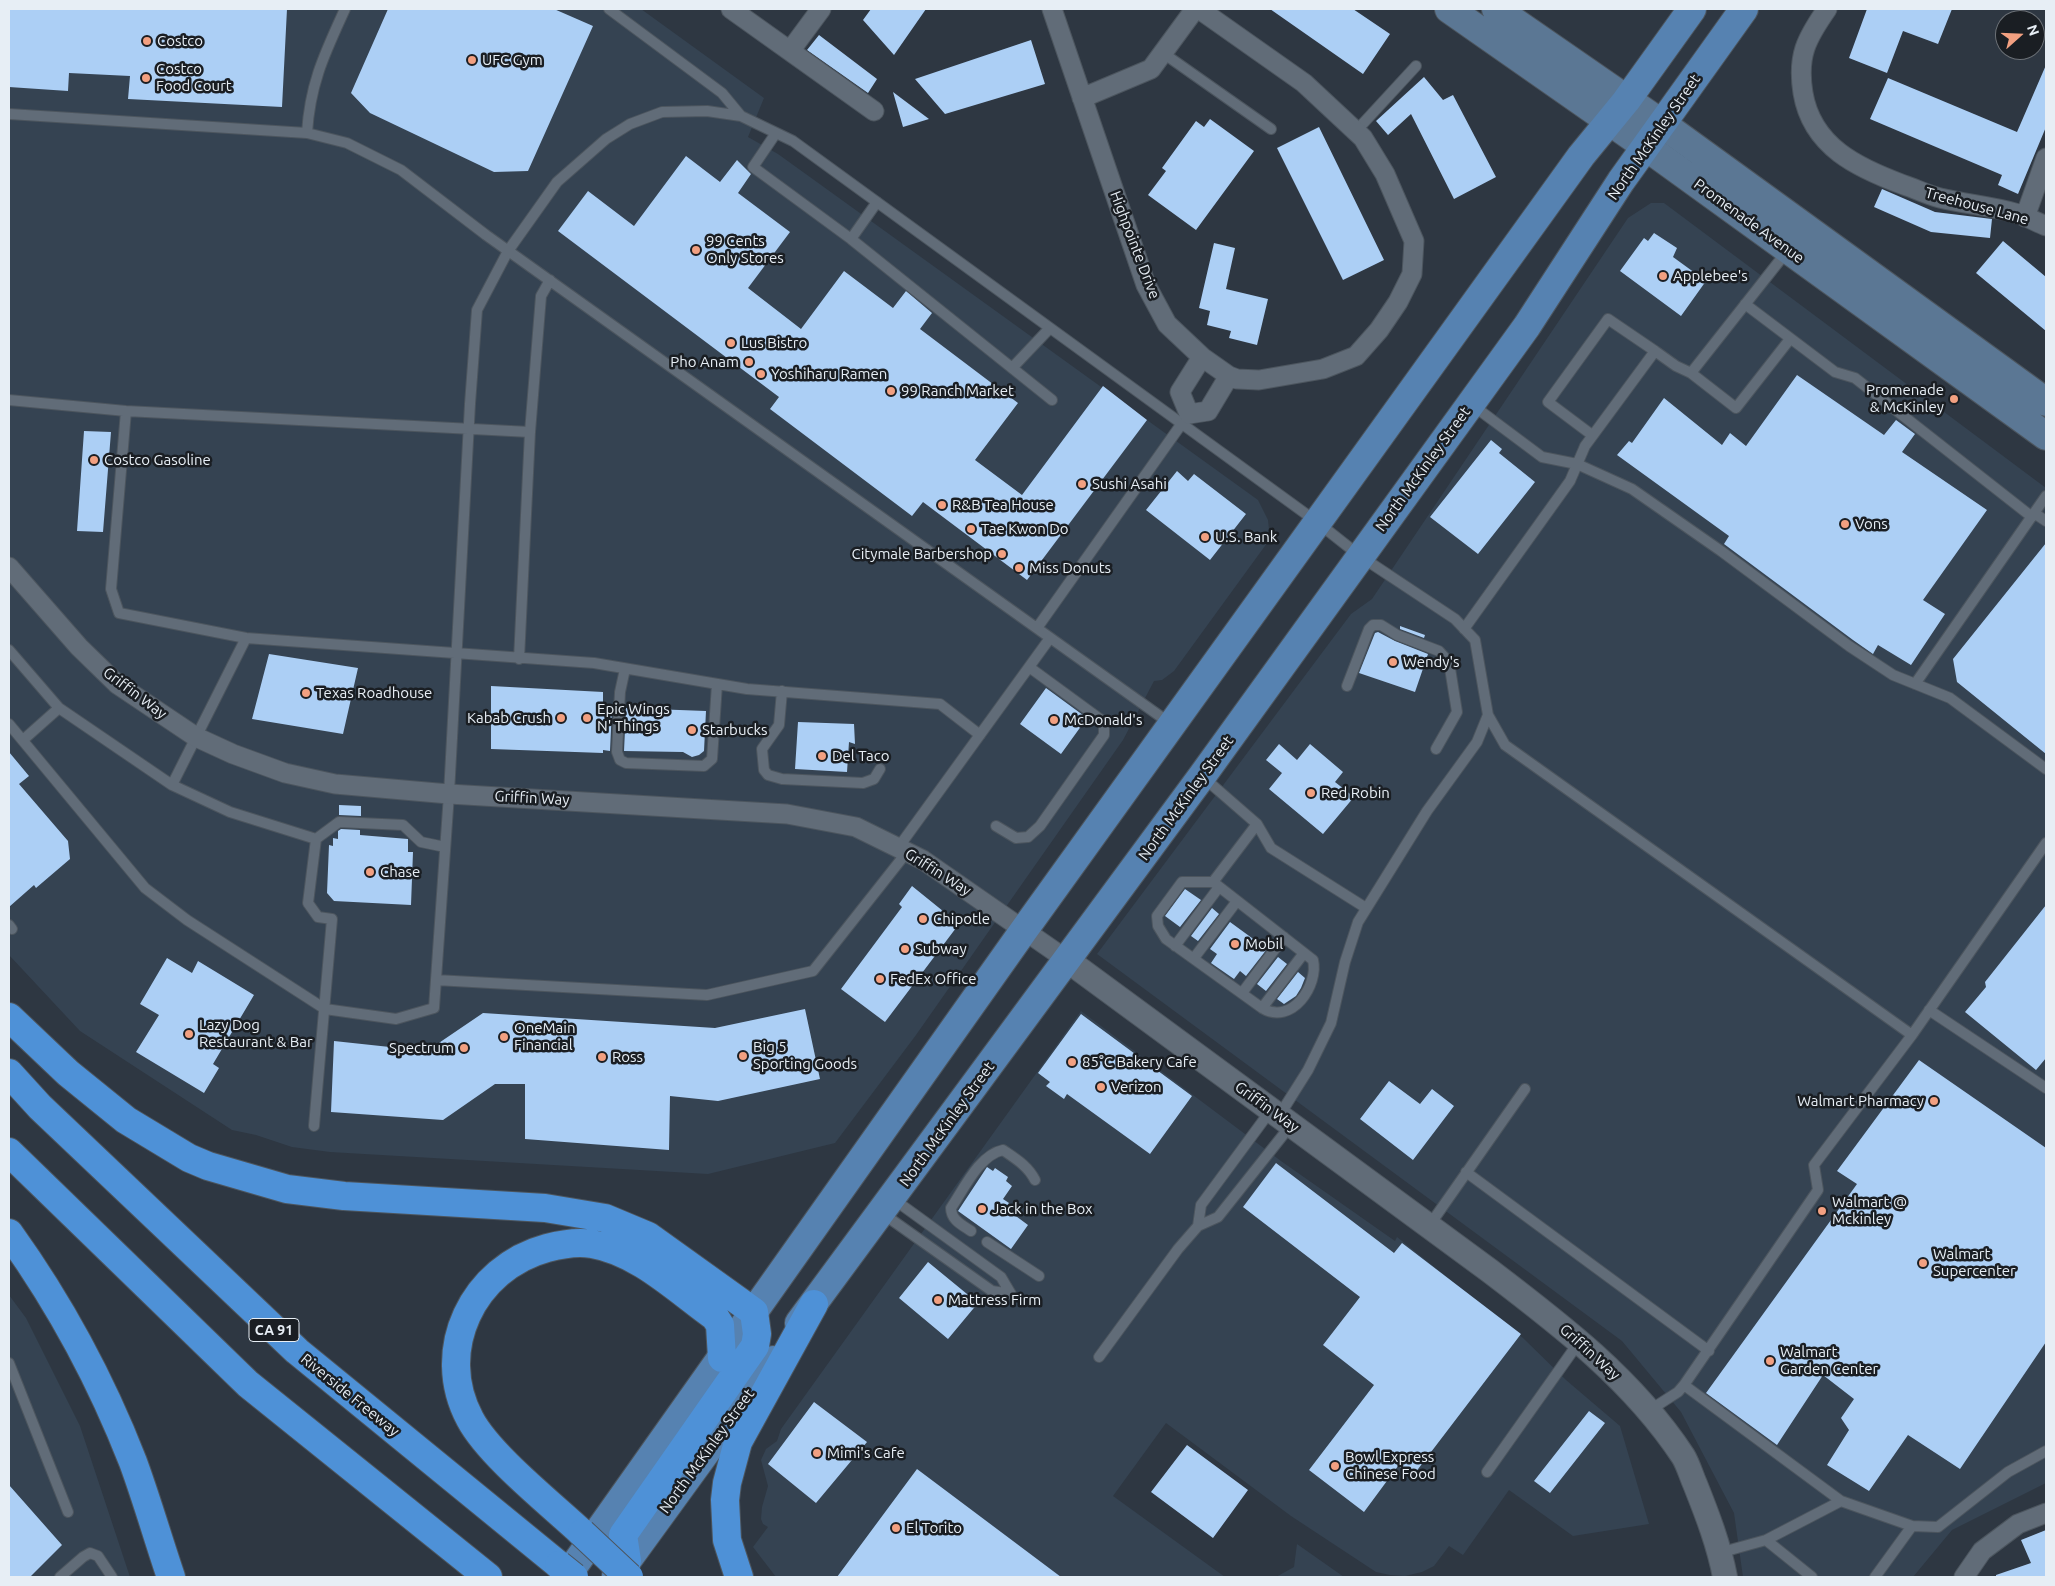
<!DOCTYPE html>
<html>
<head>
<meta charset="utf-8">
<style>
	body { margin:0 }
	#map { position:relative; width:2055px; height:1586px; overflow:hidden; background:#2e3742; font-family:Ubuntu,sans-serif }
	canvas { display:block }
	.frame { position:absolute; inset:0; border:10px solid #e7eef5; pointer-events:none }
	.north { position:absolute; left:1995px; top:10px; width:50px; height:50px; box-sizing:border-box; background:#1a1e23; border:1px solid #6c7177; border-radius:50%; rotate:70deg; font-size:14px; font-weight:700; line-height:20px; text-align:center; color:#e7eef5 }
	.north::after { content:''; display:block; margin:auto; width:18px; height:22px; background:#f2a081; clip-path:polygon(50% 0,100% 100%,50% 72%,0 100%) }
</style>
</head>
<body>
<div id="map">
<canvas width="2055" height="1586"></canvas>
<div class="frame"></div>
<div class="north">N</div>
</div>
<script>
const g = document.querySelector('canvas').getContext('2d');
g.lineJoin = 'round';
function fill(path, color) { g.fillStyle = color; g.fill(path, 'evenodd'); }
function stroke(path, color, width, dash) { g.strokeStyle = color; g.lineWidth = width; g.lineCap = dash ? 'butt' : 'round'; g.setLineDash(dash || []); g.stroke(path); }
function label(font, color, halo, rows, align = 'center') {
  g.font = font + ' Ubuntu,sans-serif'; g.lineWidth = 5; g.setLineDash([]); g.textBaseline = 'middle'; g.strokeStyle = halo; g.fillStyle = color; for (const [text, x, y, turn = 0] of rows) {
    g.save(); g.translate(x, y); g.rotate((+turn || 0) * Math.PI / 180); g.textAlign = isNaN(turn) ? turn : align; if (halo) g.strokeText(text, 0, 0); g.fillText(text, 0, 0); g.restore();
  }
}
fill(new Path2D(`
	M 9,9 L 641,9 L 764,98 L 748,137 L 778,154 L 1258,500 L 1268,520 L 1270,539 L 1174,671 L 1162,680 L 1154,681 L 1123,740 L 916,1035 L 835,1143 L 708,1174 L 330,1152 L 292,1147 L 256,1135 L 232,1130 L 80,1031 L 9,955 Z
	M 1651,203 L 1664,203 L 2046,488 L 2046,1483 L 1952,1530 L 1913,1577 L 1743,1577 L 1734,1513 L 1681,1412 L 1622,1341 L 1097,954 L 1351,614 L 1372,599 L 1628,218 Z
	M 1081,1011 L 1281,1161 L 1395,1241 L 1397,1237 L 1523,1338 L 1566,1380 L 1620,1426 L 1649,1524 L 1573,1536 L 1509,1490 L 1463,1555 L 1449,1546 L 1434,1566 L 1422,1572 L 1405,1576 L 1390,1575 L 1376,1572 L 1291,1516 L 1166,1423 L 1113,1496 L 1225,1577 L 776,1577 L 753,1547 L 768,1527 L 763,1524 L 761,1519 L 762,1507 L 768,1486 L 761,1460 L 766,1449 L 777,1441 L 781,1429 Z
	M 9,1295 L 26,1318 L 80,1426 L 130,1577 L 9,1577 Z
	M 1297,1544 L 1344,1577 L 1276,1577 L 1294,1567 Z`), '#354352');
fill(new Path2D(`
	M 9,9 L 287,9 L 282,107 L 128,99 L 130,76 L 69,73 L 68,91 L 9,87 Z
	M 388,9 L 554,9 L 593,26 L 528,171 L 494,172 L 370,113 L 351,93 Z
	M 871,9 L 926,9 L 894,55 L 863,20 Z
	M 1270,9 L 1353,9 L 1390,34 L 1363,74 Z
	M 1867,9 L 1952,9 L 1938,44 L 1903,31 L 1887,73 L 1849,58 Z
	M 819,35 L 877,79 L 868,93 L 807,50 Z
	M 1031,40 L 1045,84 L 945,114 L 915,79 Z
	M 2046,65 L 2046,127 L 2018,194 L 1998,185 L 2002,175 L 1870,119 L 1888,78 L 2017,132 Z
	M 1424,77 L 1443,100 L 1453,95 L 1496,177 L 1454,199 L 1411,114 L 1388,135 L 1376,121 Z
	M 893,92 L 929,119 L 903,127 Z
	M 1210,119 L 1254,151 L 1196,230 L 1148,195 L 1166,171 L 1162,168 L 1196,121 L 1204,127 Z
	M 1319,127 L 1384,260 L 1343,280 L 1277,148 Z
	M 686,156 L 720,182 L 737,160 L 751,174 L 738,193 L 790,232 L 748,288 L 801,329 L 844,271 L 893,308 L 906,291 L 932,313 L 920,329 L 1018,403 L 975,460 L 1022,495 L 1103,386 L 1147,420 L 1027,580 L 923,502 L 912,516 L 770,409 L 779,397 L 558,231 L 588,191 L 634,226 Z
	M 1882,189 L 1935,212 L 1992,219 L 1990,238 L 1931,232 L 1874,207 Z
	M 1654,233 L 1677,248 L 1673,257 L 1706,281 L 1681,316 L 1620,271 L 1644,238 L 1648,241 Z
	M 2003,241 L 2046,277 L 2046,331 L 1976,273 Z
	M 1214,243 L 1235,248 L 1226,289 L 1268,299 L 1257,345 L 1229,338 L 1231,331 L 1207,325 L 1210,311 L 1199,308 Z
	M 1797,375 L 1884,435 L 1896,420 L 1915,434 L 1902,452 L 1987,510 L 1923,600 L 1945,614 L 1911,665 L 1878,645 L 1873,654 L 1853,640 L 1724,544 L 1729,536 L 1617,455 L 1629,441 L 1632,443 L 1664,398 L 1722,445 L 1730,433 L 1746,446 Z
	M 84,431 L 111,432 L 103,532 L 77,531 Z
	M 1491,440 L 1502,449 L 1499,453 L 1535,482 L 1478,554 L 1430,517 Z
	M 1177,471 L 1188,481 L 1194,474 L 1246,514 L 1210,560 L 1146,510 Z
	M 2046,543 L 2046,754 L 1957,682 L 1953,659 Z
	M 1400,626 L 1425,635 L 1424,638 L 1400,629 Z
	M 1378,632 L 1395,641 L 1428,654 L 1415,692 L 1359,673 L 1375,633 Z
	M 269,654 L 358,668 L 343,734 L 252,719 Z
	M 491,686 L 603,692 L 603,708 L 612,708 L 610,751 L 603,750 L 603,753 L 491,749 Z
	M 1046,688 L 1087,718 L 1061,754 L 1020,724 Z
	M 626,708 L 706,711 L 704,751 L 699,755 L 692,757 L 683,752 L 624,751 Z
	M 798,722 L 854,724 L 855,744 L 849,742 L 847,772 L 795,769 Z
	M 1279,744 L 1297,760 L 1310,744 L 1343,772 L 1335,782 L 1354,797 L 1323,834 L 1269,789 L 1282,773 L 1266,760 Z
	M 9,752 L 29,776 L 19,784 L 68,841 L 70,859 L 36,888 L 34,885 L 9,907 Z
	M 339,805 L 361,806 L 361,816 L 339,815 Z
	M 341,829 L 360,830 L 360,835 L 408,839 L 408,852 L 413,852 L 411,905 L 334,901 L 327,893 L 329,845 L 333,846 L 333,838 L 338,839 L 338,831 Z
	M 912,886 L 959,924 L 885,1022 L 841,989 L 902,907 L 899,904 Z
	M 1185,889 L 1201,900 L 1180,927 L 1165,916 Z
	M 2046,905 L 2046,1058 L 2036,1070 L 1965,1012 L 1986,987 L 1985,982 Z
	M 1212,908 L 1219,914 L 1198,941 L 1191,936 Z
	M 1230,922 L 1267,949 L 1246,976 L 1240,971 L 1234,979 L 1211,963 L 1217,954 L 1210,949 Z
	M 1278,957 L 1287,964 L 1266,991 L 1257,984 Z
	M 167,958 L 192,973 L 198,961 L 254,995 L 213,1064 L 219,1068 L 204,1093 L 136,1052 L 159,1015 L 140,1004 Z
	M 1298,972 L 1305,978 L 1301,988 L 1296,996 L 1284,1004 L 1277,999 Z
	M 805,1009 L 820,1079 L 718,1101 L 670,1096 L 669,1150 L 525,1139 L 525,1084 L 495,1084 L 443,1120 L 331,1112 L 334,1041 L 427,1051 L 483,1013 L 715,1028 Z
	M 1081,1014 L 1192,1096 L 1150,1154 L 1067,1094 L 1064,1099 L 1046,1086 L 1050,1082 L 1038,1073 Z
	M 1919,1060 L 2046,1148 L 2046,1342 L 1960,1469 L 1908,1435 L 1869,1491 L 1827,1465 L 1849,1430 L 1841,1418 L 1854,1399 L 1823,1375 L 1777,1445 L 1706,1393 L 1857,1184 L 1837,1171 Z
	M 1389,1081 L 1420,1104 L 1432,1089 L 1454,1106 L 1413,1160 L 1360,1119 Z
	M 1276,1163 L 1394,1253 L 1402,1243 L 1521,1334 L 1412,1477 L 1398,1466 L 1364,1512 L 1309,1470 L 1374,1385 L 1323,1345 L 1360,1297 L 1243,1207 Z
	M 987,1167 L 993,1171 L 995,1168 L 1008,1177 L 1006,1181 L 1012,1186 L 1003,1199 L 1009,1203 L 1005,1208 L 1028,1225 L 1011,1249 L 958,1211 Z
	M 928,1262 L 978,1303 L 948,1339 L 899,1298 Z
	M 814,1402 L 867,1442 L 816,1503 L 768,1464 Z
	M 1589,1411 L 1605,1423 L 1550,1493 L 1534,1481 Z
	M 1187,1445 L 1248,1490 L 1213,1538 L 1151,1492 Z
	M 917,1469 L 1061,1577 L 837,1577 Z
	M 9,1485 L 62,1545 L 30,1577 L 9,1577 Z
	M 2046,1530 L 2046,1577 L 1996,1577 L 1996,1575 L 2031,1563 L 2021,1540 Z`), '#accff5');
const service = new Path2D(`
	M 609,9 L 722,93 L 741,116
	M 1163,53 L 1271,129
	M 9,114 L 307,133 L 347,143 L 401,170 L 486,235 L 1171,724
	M 1357,130 L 1416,66
	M 307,133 C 310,83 325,53 345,9
	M 776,133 L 753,167 L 851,239 L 1052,400
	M 851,239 L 877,202
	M 1745,304 L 1835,372 L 1855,378 L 2032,517
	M 1013,367 L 1049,329
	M 1691,373 L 1736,408 L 1790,339
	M 9,400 L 126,411 L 530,432
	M 1471,404 L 1542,457 L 1577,464 L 1632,489 L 1721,551 L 1849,646 L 1893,675 L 1950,698 L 2046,769
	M 126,411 L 111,589 L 119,613 L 246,638 L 594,663 L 747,689 L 940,704 L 980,735
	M 1592,435 L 1548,402 L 1608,319 L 1655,351
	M 2034,513 L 2046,521
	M 1037,628 L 1185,419
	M 1464,629 L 1570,481 L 1585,446 L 1655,351 L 1676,366 L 1691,373 L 1788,250
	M 9,650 L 59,708 L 172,785 L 230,812 L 316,839
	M 519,659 L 530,432 L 541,296 L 550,280
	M 625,669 L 620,692 L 617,752 L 620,760 L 626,763 L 704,766 L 712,759 L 717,684
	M 1915,684 L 2046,496
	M 1347,686 L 1369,629 L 1373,625 L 1381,625 L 1397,635 L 1439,651 L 1449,662 L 1457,712 L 1436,749
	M 782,691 L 779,725 L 762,749 L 764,770 L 768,775 L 782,779 L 863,783 L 874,779 L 880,769
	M 9,724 L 145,888 L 187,920 L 325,1009 L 396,1019 L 434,1008 L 449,794 L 470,404 L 477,310 L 508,251 L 557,182 L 606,139 L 630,124 L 662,112 L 707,111 L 741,116 L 793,141 L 1317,522 L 1360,556 L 1455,619 L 1475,640 L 1488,715 L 1505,745 L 1912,1035
	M 23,740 L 59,708
	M 1203,777 L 1257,824 L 1271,848 L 1366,908
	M 172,785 L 246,638
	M 996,826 L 1016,838 L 1028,837 L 1040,826 L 1104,735 L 1104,725 L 1100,719 L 1029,667
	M 898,848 L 1050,638
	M 1213,882 L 1313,960 C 1319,985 1292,1026 1262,1008 L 1166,939 L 1158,926 L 1157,916 L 1182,882 L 1213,882 L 1257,824
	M 9,925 L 12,929
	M 1175,946 L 1219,887
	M 1194,958 L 1237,901
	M 436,980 L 707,995 L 813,971 L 907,852
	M 1242,993 L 1284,937
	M 1262,1008 L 1304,953
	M 1929,1010 L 2046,1088
	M 1271,1110 L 1201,1205 L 1198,1226 L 1218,1217 L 1291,1125
	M 1279,1116 L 1308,1070 L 1331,1023 L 1345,962 L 1358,922 L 1427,811 L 1477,742 L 1488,715
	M 314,1126 L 332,919 L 318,917 L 308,903 L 316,839 L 339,822 L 403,825 L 421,842 L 445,847
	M 1466,1172 L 1709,1351
	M 882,1213 L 992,1291 L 1011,1294 L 1001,1277 L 892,1198
	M 1429,1226 L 1525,1089
	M 971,1231 C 962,1225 951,1220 951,1208 C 964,1189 979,1155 1003,1150 C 1016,1159 1028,1166 1035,1180
	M 987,1242 L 1039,1276
	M 1099,1357 L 1178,1249 L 1198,1226
	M 9,1363 L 68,1512
	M 1684,1385 L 1841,1501
	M 1650,1410 L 1678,1392 L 1684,1385 L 1818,1190 L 1814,1165 L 1912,1035 L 2046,843
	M 1487,1472 L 1579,1342
	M 1766,1540 L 1841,1501 L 1912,1526
	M 1719,1553 L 1766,1540 L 1812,1577
	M 60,1577 L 83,1557 L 90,1553 L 98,1556 L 112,1577
	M 1875,1577 L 1912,1526 L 1938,1527 L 2008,1472 L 2046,1451`);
const minor = new Path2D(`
	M 731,9 L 874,111
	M 1052,9 L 1146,285 L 1167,324 L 1202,357 L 1229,376 L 1237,379 L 1259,380 L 1323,369 L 1356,356 L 1379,330 L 1398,302 L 1412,274 L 1414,241 L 1385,174 L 1363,138 L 1304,83 L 1199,9
	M 1827,9 C 1806,39 1797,56 1803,93 C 1812,147 1858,168 1904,185 C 1916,189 1928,195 1940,198 C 1965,204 1990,206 2015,213 C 2026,216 2036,222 2046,226
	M 790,51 L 821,9
	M 1082,98 L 1151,69 L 1195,9
	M 2025,217 L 2046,158
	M 1202,357 L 1180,392 L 1189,414 L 1208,411 L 1229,376
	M 9,567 L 79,647 L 117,684 L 196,737 L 233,754 L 285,773 L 335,784 L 449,794 L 787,814 L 856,827 L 923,860 L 1067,960
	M 1964,1577 L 1982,1551 L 2018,1524 L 2046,1513`);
const tertiary = new Path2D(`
	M 1067,960 L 1490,1271 C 1561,1325 1633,1380 1683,1456 C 1688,1464 1691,1475 1695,1484 C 1707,1514 1719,1545 1725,1577`);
const secondary = new Path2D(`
	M 1449,9 L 1645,146 L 2046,436
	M 1496,9 L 1661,123 L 2046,402`);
const primary = new Path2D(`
	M 799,1323 L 1202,776 L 1527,326 L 1621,181 L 1744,9
	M 616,1576 L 773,1360
	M 566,1577 L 1024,930 L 1581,156 L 1626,101 L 1692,9`);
const motorway = new Path2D(`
	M 9,1017 L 68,1073 L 126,1120 L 189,1158 L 208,1166 L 287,1189 L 344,1196 L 545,1208 L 605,1218 L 648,1236 L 754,1312 L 757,1334 L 755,1346 L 623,1535 L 627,1561
	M 9,1073 L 40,1107 L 297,1351 L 559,1565
	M 9,1152 L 248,1384 L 488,1577
	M 9,1233 C 60,1304 101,1380 133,1462 C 147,1500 158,1539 171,1577
	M 582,1533 C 551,1504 489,1455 470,1419 C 433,1350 473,1268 547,1248 C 562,1244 577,1241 592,1244 C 639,1252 677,1290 715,1317 L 720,1325 L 722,1358
	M 739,1577 L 727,1540 L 725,1500 L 727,1483 L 738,1442 L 814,1304`);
stroke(service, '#4c555e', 12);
stroke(minor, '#4c555e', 21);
stroke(tertiary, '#4c555e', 26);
stroke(secondary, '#4c555e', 30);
stroke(primary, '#4c555e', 30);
stroke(motorway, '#4c555e', 30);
stroke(service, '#616c78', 10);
stroke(minor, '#616c78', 19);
stroke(tertiary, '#616c78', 24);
stroke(secondary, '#5b7794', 28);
stroke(primary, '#5682b1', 28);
stroke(motorway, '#4e91d7', 28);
const motorwayBridge = new Path2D(`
	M 582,1533 L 629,1577
	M 559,1565 L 574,1577`);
stroke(motorwayBridge, '#4c555e', 30, []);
stroke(motorwayBridge, '#4e91d7', 28);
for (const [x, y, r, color] of [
	[147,41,5,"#f2a081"],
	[472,60,5,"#f2a081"],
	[146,78,5,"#f2a081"],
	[696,250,5,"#f2a081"],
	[1663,276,5,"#f2a081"],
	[731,343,5,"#f2a081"],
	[749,362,5,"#f2a081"],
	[761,374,5,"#f2a081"],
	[891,391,5,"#f2a081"],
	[1954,399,5,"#f2a081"],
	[94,460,5,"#f2a081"],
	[1082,484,5,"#f2a081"],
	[942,505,5,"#f2a081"],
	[1845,524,5,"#f2a081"],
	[971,529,5,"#f2a081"],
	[1205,537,5,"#f2a081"],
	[1002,554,5,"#f2a081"],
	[1019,568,5,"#f2a081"],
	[1393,662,5,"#f2a081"],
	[306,693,5,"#f2a081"],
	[561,718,5,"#f2a081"],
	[587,718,5,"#f2a081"],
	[1054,720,5,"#f2a081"],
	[692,730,5,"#f2a081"],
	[822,756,5,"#f2a081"],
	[1311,793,5,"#f2a081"],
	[370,872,5,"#f2a081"],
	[923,919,5,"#f2a081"],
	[1235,944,5,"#f2a081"],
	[905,949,5,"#f2a081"],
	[880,979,5,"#f2a081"],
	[189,1034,5,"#f2a081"],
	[504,1037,5,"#f2a081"],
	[464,1048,5,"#f2a081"],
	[743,1056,5,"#f2a081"],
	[602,1057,5,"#f2a081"],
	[1072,1062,5,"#f2a081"],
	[1101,1087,5,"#f2a081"],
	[1934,1101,5,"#f2a081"],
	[982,1209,5,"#f2a081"],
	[1822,1211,5,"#f2a081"],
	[1923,1263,5,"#f2a081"],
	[938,1300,5,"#f2a081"],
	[1770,1361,5,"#f2a081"],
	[817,1453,5,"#f2a081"],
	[1335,1466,5,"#f2a081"],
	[896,1528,5,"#f2a081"]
]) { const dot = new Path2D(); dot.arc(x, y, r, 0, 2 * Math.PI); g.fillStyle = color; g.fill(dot); stroke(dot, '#1a1e23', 2); }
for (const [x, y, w] of [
	[274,1330,50]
]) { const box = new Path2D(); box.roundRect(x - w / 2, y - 11.5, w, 23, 4); g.fillStyle = '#1a1e23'; g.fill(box); stroke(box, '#e7eef5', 1); }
label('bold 14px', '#e7eef5', null, [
	["CA 91",274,1330]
]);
label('15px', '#e7eef5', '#1a1e23', [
	["Costco",157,41],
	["UFC Gym",482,60],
	["Costco",156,69],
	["Food Court",156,86],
	["99 Cents",706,241],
	["Only Stores",706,258],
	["Applebee's",1673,276],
	["Lus Bistro",741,343],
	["Pho Anam",739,362,"right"],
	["Yoshiharu Ramen",771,374],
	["Promenade",1944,390,"right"],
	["& McKinley",1944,407,"right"],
	["99 Ranch Market",901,391],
	["Costco Gasoline",104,460],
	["Sushi Asahi",1092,484],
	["R&B Tea House",952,505],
	["Vons",1855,524],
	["Tae Kwon Do",981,529],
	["U.S. Bank",1215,537],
	["Citymale Barbershop",992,554,"right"],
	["Miss Donuts",1029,568],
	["Wendy's",1403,662],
	["Texas Roadhouse",316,693],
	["Epic Wings",597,709],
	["N' Things",597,726],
	["Kabab Crush",551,718,"right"],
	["McDonald's",1064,720],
	["Starbucks",702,730],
	["Del Taco",832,756],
	["Red Robin",1321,793],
	["Chase",380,872],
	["Chipotle",933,919],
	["Mobil",1245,944],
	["Subway",915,949],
	["FedEx Office",890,979],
	["Lazy Dog",199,1025],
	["Restaurant & Bar",199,1042],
	["OneMain",514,1028],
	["Financial",514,1045],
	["Big 5",753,1047],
	["Sporting Goods",753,1064],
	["Spectrum",454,1048,"right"],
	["Ross",612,1057],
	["85°C Bakery Cafe",1082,1062],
	["Verizon",1111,1087],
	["Walmart Pharmacy",1924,1101,"right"],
	["Walmart @",1832,1202],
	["Mckinley",1832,1219],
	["Jack in the Box",992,1209],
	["Walmart",1933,1254],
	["Supercenter",1933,1271],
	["Mattress Firm",948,1300],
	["Walmart",1780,1352],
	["Garden Center",1780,1369],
	["Mimi's Cafe",827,1453],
	["Bowl Express",1345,1457],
	["Chinese Food",1345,1474],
	["El Torito",906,1528]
], 'left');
label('15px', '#e7eef5', '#1a1e23', [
	["North McKinley Street",1654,137,-55],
	["Treehouse Lane",1977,206,15],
	["Promenade Avenue",1749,221,36],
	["Highpointe Drive",1135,245,69],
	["North McKinley Street",1423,469,-54],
	["Griffin Way",135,693,37],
	["Griffin Way",532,798,3],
	["North McKinley Street",1186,798,-54],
	["Griffin Way",938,872,32],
	["Griffin Way",1267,1107,36],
	["North McKinley Street",947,1124,-54],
	["Griffin Way",1590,1352,42],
	["Riverside Freeway",350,1395,39],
	["North McKinley Street",707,1451,-54]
]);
</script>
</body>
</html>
